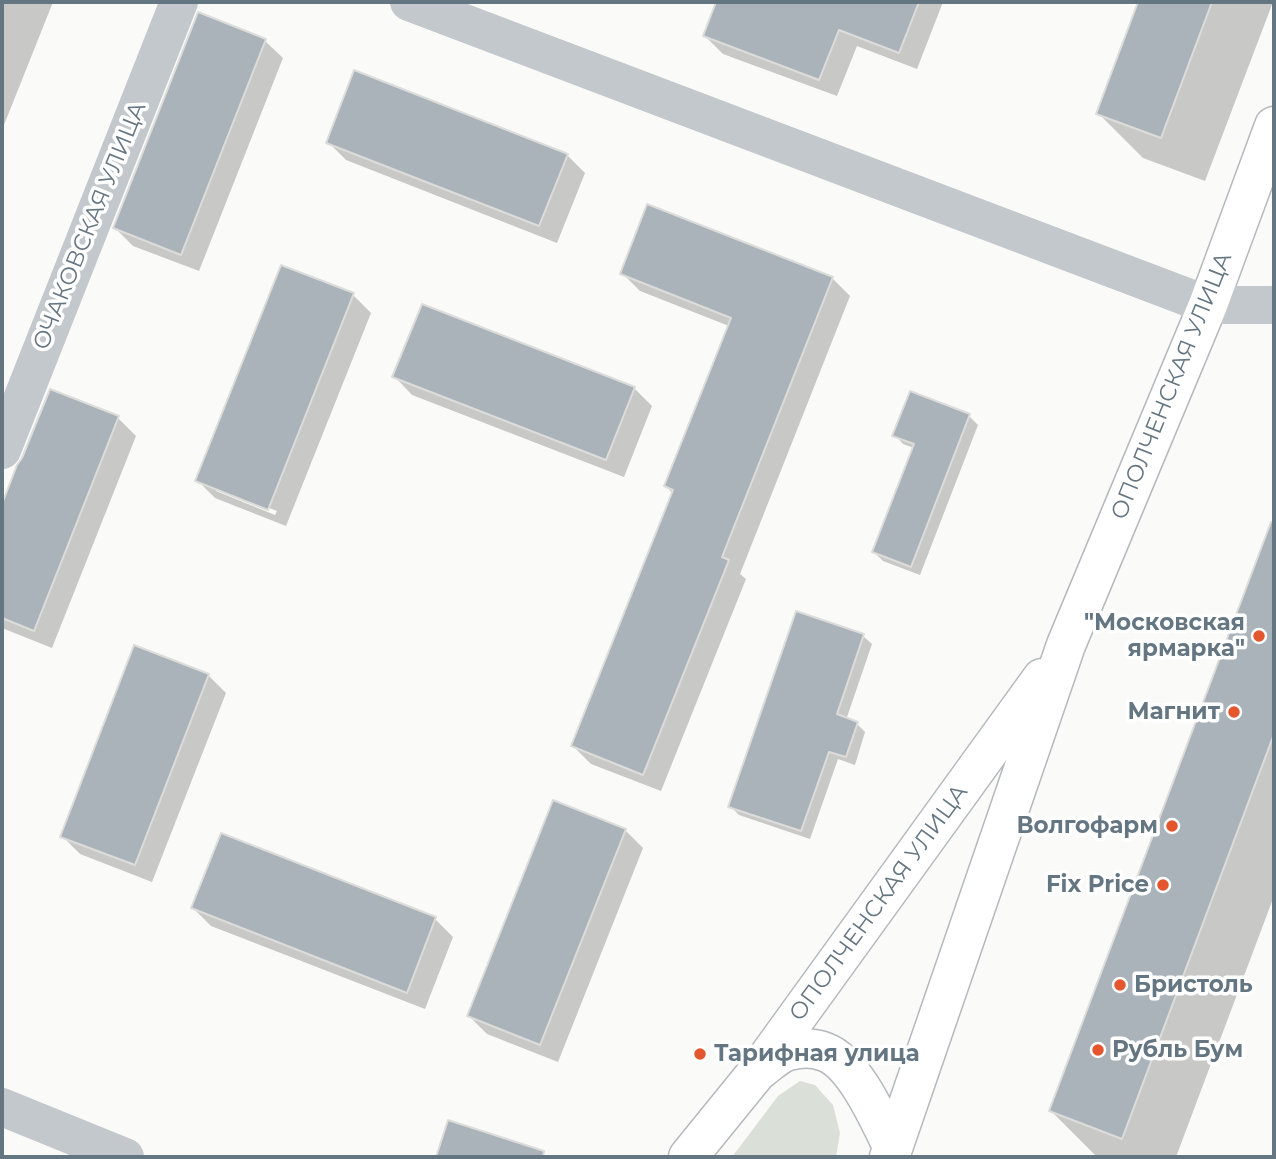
<!DOCTYPE html>
<html>
<head>
<meta charset="utf-8">
<style>
	body { margin:0 }
	#map { position:relative; width:1276px; height:1159px; overflow:hidden; background:#fafaf8; font-family:Montserrat,sans-serif }
	canvas { display:block }
	.frame { position:absolute; inset:0; border:4px solid #657683; pointer-events:none }
</style>
</head>
<body>
<div id="map">
<canvas width="1276" height="1159"></canvas>
<div class="frame"></div>
</div>
<script>
const g = document.querySelector('canvas').getContext('2d');
g.lineJoin = 'round';
function fill(path, color) { g.fillStyle = color; g.fill(path, 'evenodd'); }
function stroke(path, color, width, dash) { g.strokeStyle = color; g.lineWidth = width; g.lineCap = dash ? 'butt' : 'round'; g.setLineDash(dash || []); g.stroke(path); }
function label(font, color, halo, rows, align = 'center') {
  g.font = font + ' Montserrat,sans-serif'; g.lineWidth = 7; g.setLineDash([]); g.textBaseline = 'middle'; g.strokeStyle = halo; g.fillStyle = color; for (const [text, x, y, turn = 0] of rows) {
    g.save(); g.translate(x, y); g.rotate((+turn || 0) * Math.PI / 180); g.textAlign = isNaN(turn) ? turn : align; if (halo) g.strokeText(text, 0, 0); g.fillText(text, 0, 0); g.restore();
  }
}
fill(new Path2D(`
	M 800,1081 L 815,1085 L 833,1105 L 840,1133 L 836,1157 L 732,1157 L 778,1096 Z`), '#dadfd7');
fill(new Path2D(`
	M 2,2 L 53,2 L 2,130 Z
	M 718,2 L 943,2 L 917,69 L 857,46 L 837,96 L 723,54 L 705,36 Z
	M 1140,2 L 1273,2 L 1205,181 L 1143,158 L 1098,113 Z
	M 265,41 L 283,58 L 199,271 L 133,246 L 115,228 Z
	M 328,142 L 567,155 L 585,173 L 557,243 L 346,160 Z
	M 622,273 L 832,278 L 850,296 L 740,574 L 746,579 L 661,791 L 591,764 L 573,746 L 673,494 L 666,486 L 729,326 L 640,291 Z
	M 353,295 L 371,313 L 286,526 L 215,498 L 197,480 ZM 216,487 L 277,511 L 275,515 L 216,491 Z
	M 395,377 L 634,388 L 652,406 L 624,477 L 412,395 Z
	M 969,416 L 978,425 L 920,575 L 883,561 L 874,552 L 914,448 L 903,444 L 895,435 Z
	M 118,418 L 136,436 L 52,648 L 2,628 L 2,509 L 19,466 Z
	M 1274,519 L 1274,896 L 1176,1157 L 1100,1157 L 1096,1156 L 1051,1111 Z
	M 863,636 L 872,644 L 846,720 L 857,724 L 865,732 L 855,765 L 838,759 L 810,839 L 739,815 L 730,806 Z
	M 208,675 L 226,693 L 152,882 L 80,854 L 62,836 Z
	M 625,830 L 643,848 L 558,1062 L 487,1034 L 469,1016 Z
	M 222,835 L 435,919 L 453,937 L 425,1009 L 211,926 L 193,908 Z`), '#0003');
const building = new Path2D(`
	M 716,2 L 919,2 L 899,53 L 839,30 L 819,80 L 703,36 Z
	M 1138,2 L 1212,2 L 1161,138 L 1096,114 Z
	M 198,12 L 266,39 L 181,255 L 113,228 Z
	M 354,70 L 568,154 L 539,226 L 326,143 Z
	M 647,204 L 833,277 L 722,557 L 729,560 L 643,775 L 571,746 L 673,490 L 664,486 L 731,318 L 620,274 Z
	M 281,265 L 354,293 L 268,510 L 195,481 Z
	M 422,304 L 635,387 L 606,460 L 392,377 Z
	M 50,389 L 119,416 L 34,631 L 2,618 L 2,504 L 17,465 L 22,458 Z
	M 910,391 L 970,414 L 911,567 L 872,552 L 914,444 L 892,436 Z
	M 1271,522 L 1274,522 L 1274,734 L 1122,1139 L 1049,1111 Z
	M 796,611 L 864,634 L 837,714 L 858,722 L 846,757 L 829,752 L 801,831 L 728,807 Z
	M 134,645 L 209,674 L 135,865 L 60,837 Z
	M 553,800 L 626,829 L 540,1045 L 467,1016 Z
	M 221,833 L 436,917 L 407,993 L 191,908 Z
	M 448,1120 L 544,1151 L 543,1157 L 436,1157 Z`);
fill(building, '#aab3b9');
stroke(building, '#dcdcda', 2);
const highway = new Path2D(`
	M 761,1069 C 769,1063 778,1054 788,1051 C 800,1048 813,1047 825,1052 C 855,1063 879,1120 893,1148
	M 688,1157 L 757,1072 L 1042,678
	M 889,1157 L 893,1148 L 1066,645 L 1208,305 L 1274,126`);
stroke(highway, '#b4b9bd', 41);
stroke(new Path2D(`
	M 409,2 L 1208,305 L 1274,305
	M 2,450 L 179,2
	M 2,1107 L 125,1157`), '#c3c8cc', 38);
stroke(highway, '#fff', 38);
for (const [x, y, r, color] of [
	[1259,636,7,"#e4572e"],
	[1234,712,7,"#e4572e"],
	[1172,826,7,"#e4572e"],
	[1163,885,7,"#e4572e"],
	[1120,985,7,"#e4572e"],
	[1098,1050,7,"#e4572e"],
	[700,1054,7,"#e4572e"]
]) { const dot = new Path2D(); dot.arc(x, y, r, 0, 2 * Math.PI); g.fillStyle = color; g.fill(dot); stroke(dot, '#fff', 2.5); }
label('23px', '#657683', '#fff', [
	["ОЧАКОВСКАЯ УЛИЦА",90,226,-68],
	["ОПОЛЧЕНСКАЯ УЛИЦА",1172,386,-68],
	["ОПОЛЧЕНСКАЯ УЛИЦА",879,903,-54]
]);
label('bold 23px', '#657683', '#fff', [
	["\"Московская",1245,623],
	["ярмарка\"",1245,649],
	["Магнит",1220,712],
	["Волгофарм",1158,826],
	["Fix Price",1149,885],
	["Бристоль",1134,985,"left"],
	["Рубль Бум",1112,1050,"left"],
	["Тарифная улица",714,1054,"left"]
], 'right');
</script>
</body>
</html>
